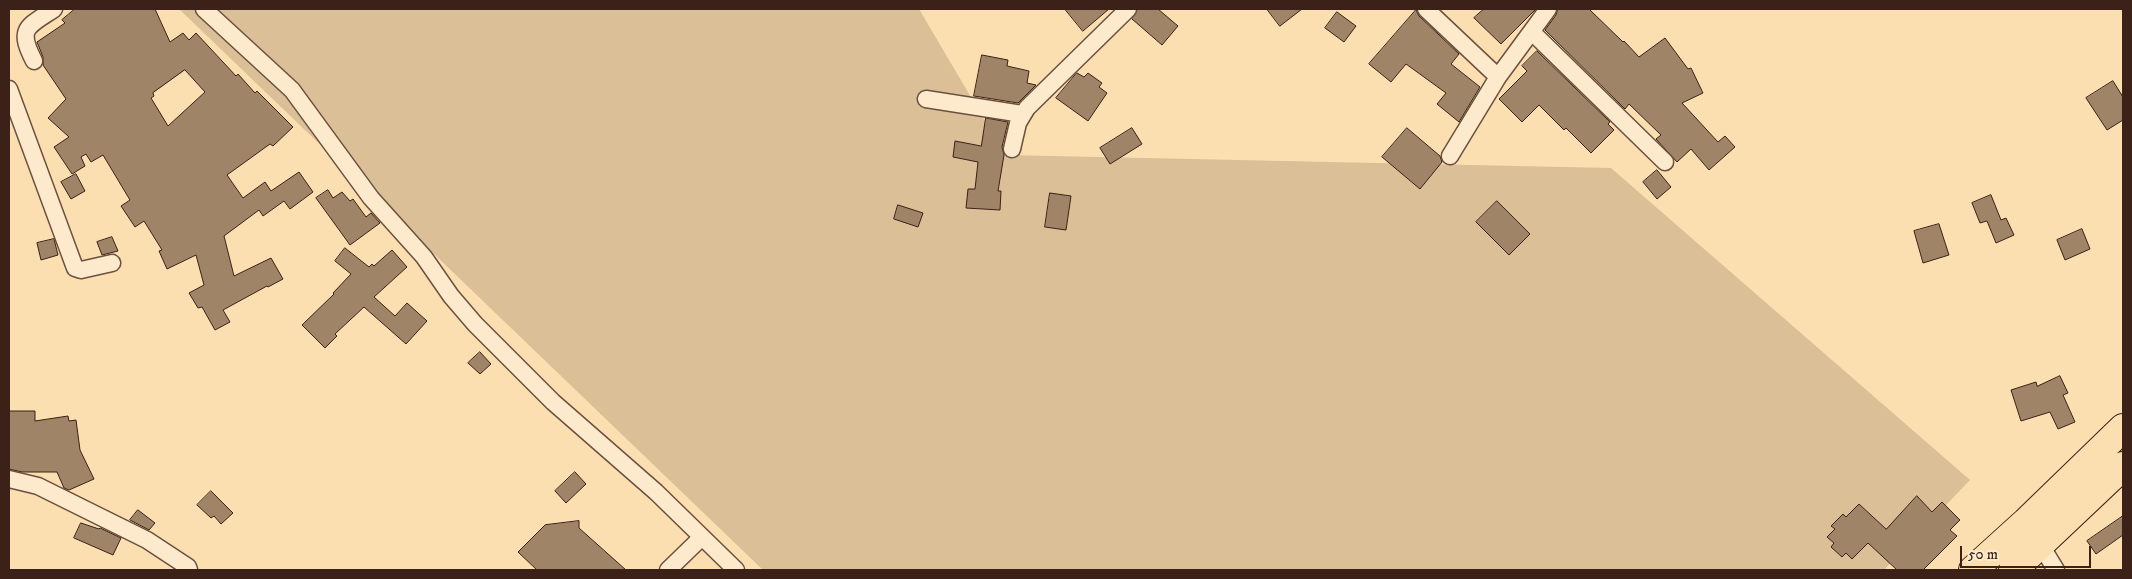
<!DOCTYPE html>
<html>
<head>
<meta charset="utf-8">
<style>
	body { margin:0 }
	#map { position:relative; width:2132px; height:579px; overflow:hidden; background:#fcdfb1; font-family:"IM FELL DW Pica",serif }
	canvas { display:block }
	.frame { position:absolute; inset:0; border:10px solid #3b2117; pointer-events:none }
	.scale { position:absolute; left:1960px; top:546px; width:131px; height:22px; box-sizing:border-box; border:2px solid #3b2117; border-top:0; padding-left:6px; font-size:15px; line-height:18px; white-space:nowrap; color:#3b2117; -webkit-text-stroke:4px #fdeacc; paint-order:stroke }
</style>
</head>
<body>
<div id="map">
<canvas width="2132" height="579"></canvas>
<div class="frame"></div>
<div class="scale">50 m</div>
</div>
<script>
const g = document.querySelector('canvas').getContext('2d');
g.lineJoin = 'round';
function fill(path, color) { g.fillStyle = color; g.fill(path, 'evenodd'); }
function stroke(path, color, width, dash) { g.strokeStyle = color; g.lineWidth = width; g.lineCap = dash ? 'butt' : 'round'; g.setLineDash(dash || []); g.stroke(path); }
fill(new Path2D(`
	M 179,9 L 919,9 L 1005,155 L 1611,168 L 1970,480 L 1884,570 L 763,570 Z`), '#dbbf97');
const building = new Path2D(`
	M 75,9 L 155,9 L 170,42 L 183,33 L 189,40 L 196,33 L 236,76 L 238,74 L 255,93 L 257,91 L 293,127 L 273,146 L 270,144 L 227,175 L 243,198 L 265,182 L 271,191 L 299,172 L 313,192 L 290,209 L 284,201 L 263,216 L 259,210 L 224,236 L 234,276 L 271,258 L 283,279 L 268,287 L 267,286 L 223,310 L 230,322 L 215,330 L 202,307 L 198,308 L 189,293 L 204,285 L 196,255 L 167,269 L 159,251 L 162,250 L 144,221 L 135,227 L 121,206 L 130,200 L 103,155 L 91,162 L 86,154 L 81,157 L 85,166 L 72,174 L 54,147 L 69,137 L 48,118 L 66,99 L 43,65 L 43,57 L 37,42 L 65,23 L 62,20 ZM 185,70 L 205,92 L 168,126 L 151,98 L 154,96 L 153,93 Z
	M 1065,9 L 1109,9 L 1083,31 Z
	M 1138,9 L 1158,9 L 1178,26 L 1162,45 L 1132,19 Z
	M 1267,9 L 1302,9 L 1280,26 Z
	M 1484,9 L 1536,9 L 1501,44 L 1474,18 Z
	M 1558,9 L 1589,9 L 1623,42 L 1624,41 L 1639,57 L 1665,38 L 1688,69 L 1691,68 L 1703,93 L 1682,103 L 1718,142 L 1725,136 L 1735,147 L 1709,170 L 1691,149 L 1677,162 L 1656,139 L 1661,135 L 1629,104 L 1625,109 L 1545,30 L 1556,15 Z
	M 1416,10 L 1419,16 L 1459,54 L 1451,64 L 1480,87 L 1459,122 L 1437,104 L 1446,93 L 1406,64 L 1391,82 L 1369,64 Z
	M 1337,12 L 1356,26 L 1344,42 L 1325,28 Z
	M 1537,51 L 1610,122 L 1608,124 L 1614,130 L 1591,153 L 1566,128 L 1564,130 L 1539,105 L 1522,122 L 1499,99 L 1527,71 L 1522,66 Z
	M 982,55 L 1008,60 L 1007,66 L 1029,71 L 1027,83 L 1036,85 L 1018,103 L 974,96 Z
	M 1077,73 L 1084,77 L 1088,73 L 1102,83 L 1099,87 L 1107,93 L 1088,121 L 1056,98 Z
	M 2113,81 L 2123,97 L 2123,120 L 2107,130 L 2086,98 Z
	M 986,118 L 1008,122 L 1002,147 L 1004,155 L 998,191 L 1001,191 L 1000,210 L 966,208 L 968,189 L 975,189 L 978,162 L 953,157 L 955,141 L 981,146 Z
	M 1132,128 L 1142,144 L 1110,164 L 1100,148 Z
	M 1407,128 L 1440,156 L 1442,162 L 1420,189 L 1382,157 Z
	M 1657,170 L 1671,187 L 1657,199 L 1643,182 Z
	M 76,174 L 85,191 L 71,199 L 61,182 Z
	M 328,190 L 333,198 L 342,192 L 350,201 L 353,199 L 366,217 L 371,213 L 380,223 L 350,245 L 316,198 Z
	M 1050,193 L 1071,196 L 1066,230 L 1045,227 Z
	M 1991,195 L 2001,220 L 2006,218 L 2014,235 L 1996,243 L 1987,221 L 1980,223 L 1972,203 Z
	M 1497,201 L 1530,234 L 1509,255 L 1476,222 Z
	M 898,205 L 923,213 L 918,227 L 894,219 Z
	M 1939,224 L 1949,255 L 1923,263 L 1914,231 Z
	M 2082,229 L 2090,249 L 2065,260 L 2057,240 Z
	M 112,237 L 118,251 L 102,255 L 97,242 Z
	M 54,239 L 58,255 L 41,260 L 37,243 Z
	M 345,248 L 369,267 L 372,264 L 374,266 L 392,250 L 407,267 L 374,297 L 395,316 L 407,303 L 427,321 L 406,344 L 364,307 L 335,334 L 337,336 L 325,348 L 302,325 L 334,294 L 333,293 L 351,274 L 335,261 Z
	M 480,352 L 491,364 L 480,374 L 468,363 Z
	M 2060,376 L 2068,393 L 2063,395 L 2075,422 L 2058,429 L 2050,412 L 2021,421 L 2011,390 L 2036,382 L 2037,386 Z
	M 9,411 L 35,411 L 35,421 L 68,416 L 69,421 L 76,420 L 80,450 L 94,479 L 69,490 L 64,488 L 57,472 L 22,472 L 9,469 Z
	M 575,472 L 586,484 L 566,503 L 555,491 Z
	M 211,491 L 233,513 L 221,524 L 214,516 L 211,518 L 197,505 Z
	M 1917,496 L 1932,512 L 1942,502 L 1960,520 L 1950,530 L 1957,536 L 1923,570 L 1897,570 L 1868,543 L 1852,559 L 1846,553 L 1842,557 L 1831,547 L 1834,543 L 1827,537 L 1835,529 L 1831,526 L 1843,514 L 1846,517 L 1859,504 L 1886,529 Z
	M 138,510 L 155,523 L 149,530 L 130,520 Z
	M 2123,516 L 2123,535 L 2096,554 L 2087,541 Z
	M 579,521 L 579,528 L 626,570 L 537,570 L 518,552 L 545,525 Z
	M 81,523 L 99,529 L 100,528 L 121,538 L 113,555 L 74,538 Z`);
fill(building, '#9f8467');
stroke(building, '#3b2117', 1);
const street = new Path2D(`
	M 204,9 L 292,90 L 371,198 L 424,257 L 451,296 L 475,324 L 553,402 L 656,492 L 736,570
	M 1426,9 L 1498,77
	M 1532,32 L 1665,162
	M 34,61 C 17,28 27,27 54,9
	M 9,89 L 75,268 L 81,270 L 112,263
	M 926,99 L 1022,114
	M 1012,149 L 1018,123 L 1027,108 L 1128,9
	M 1450,156 L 1498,77 L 1548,9
	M 9,479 L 38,486 L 147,540 L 188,567 L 189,570
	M 2037,539 L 2056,570
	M 668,570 L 702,537`);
const highway = new Path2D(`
	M 1973,570 L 2026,522 L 2123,428
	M 2013,570 L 2123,466`);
stroke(street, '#6b503e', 19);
stroke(highway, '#3b2117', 30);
stroke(street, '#fdeacc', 16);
stroke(highway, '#fcdfb1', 28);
</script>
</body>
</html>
